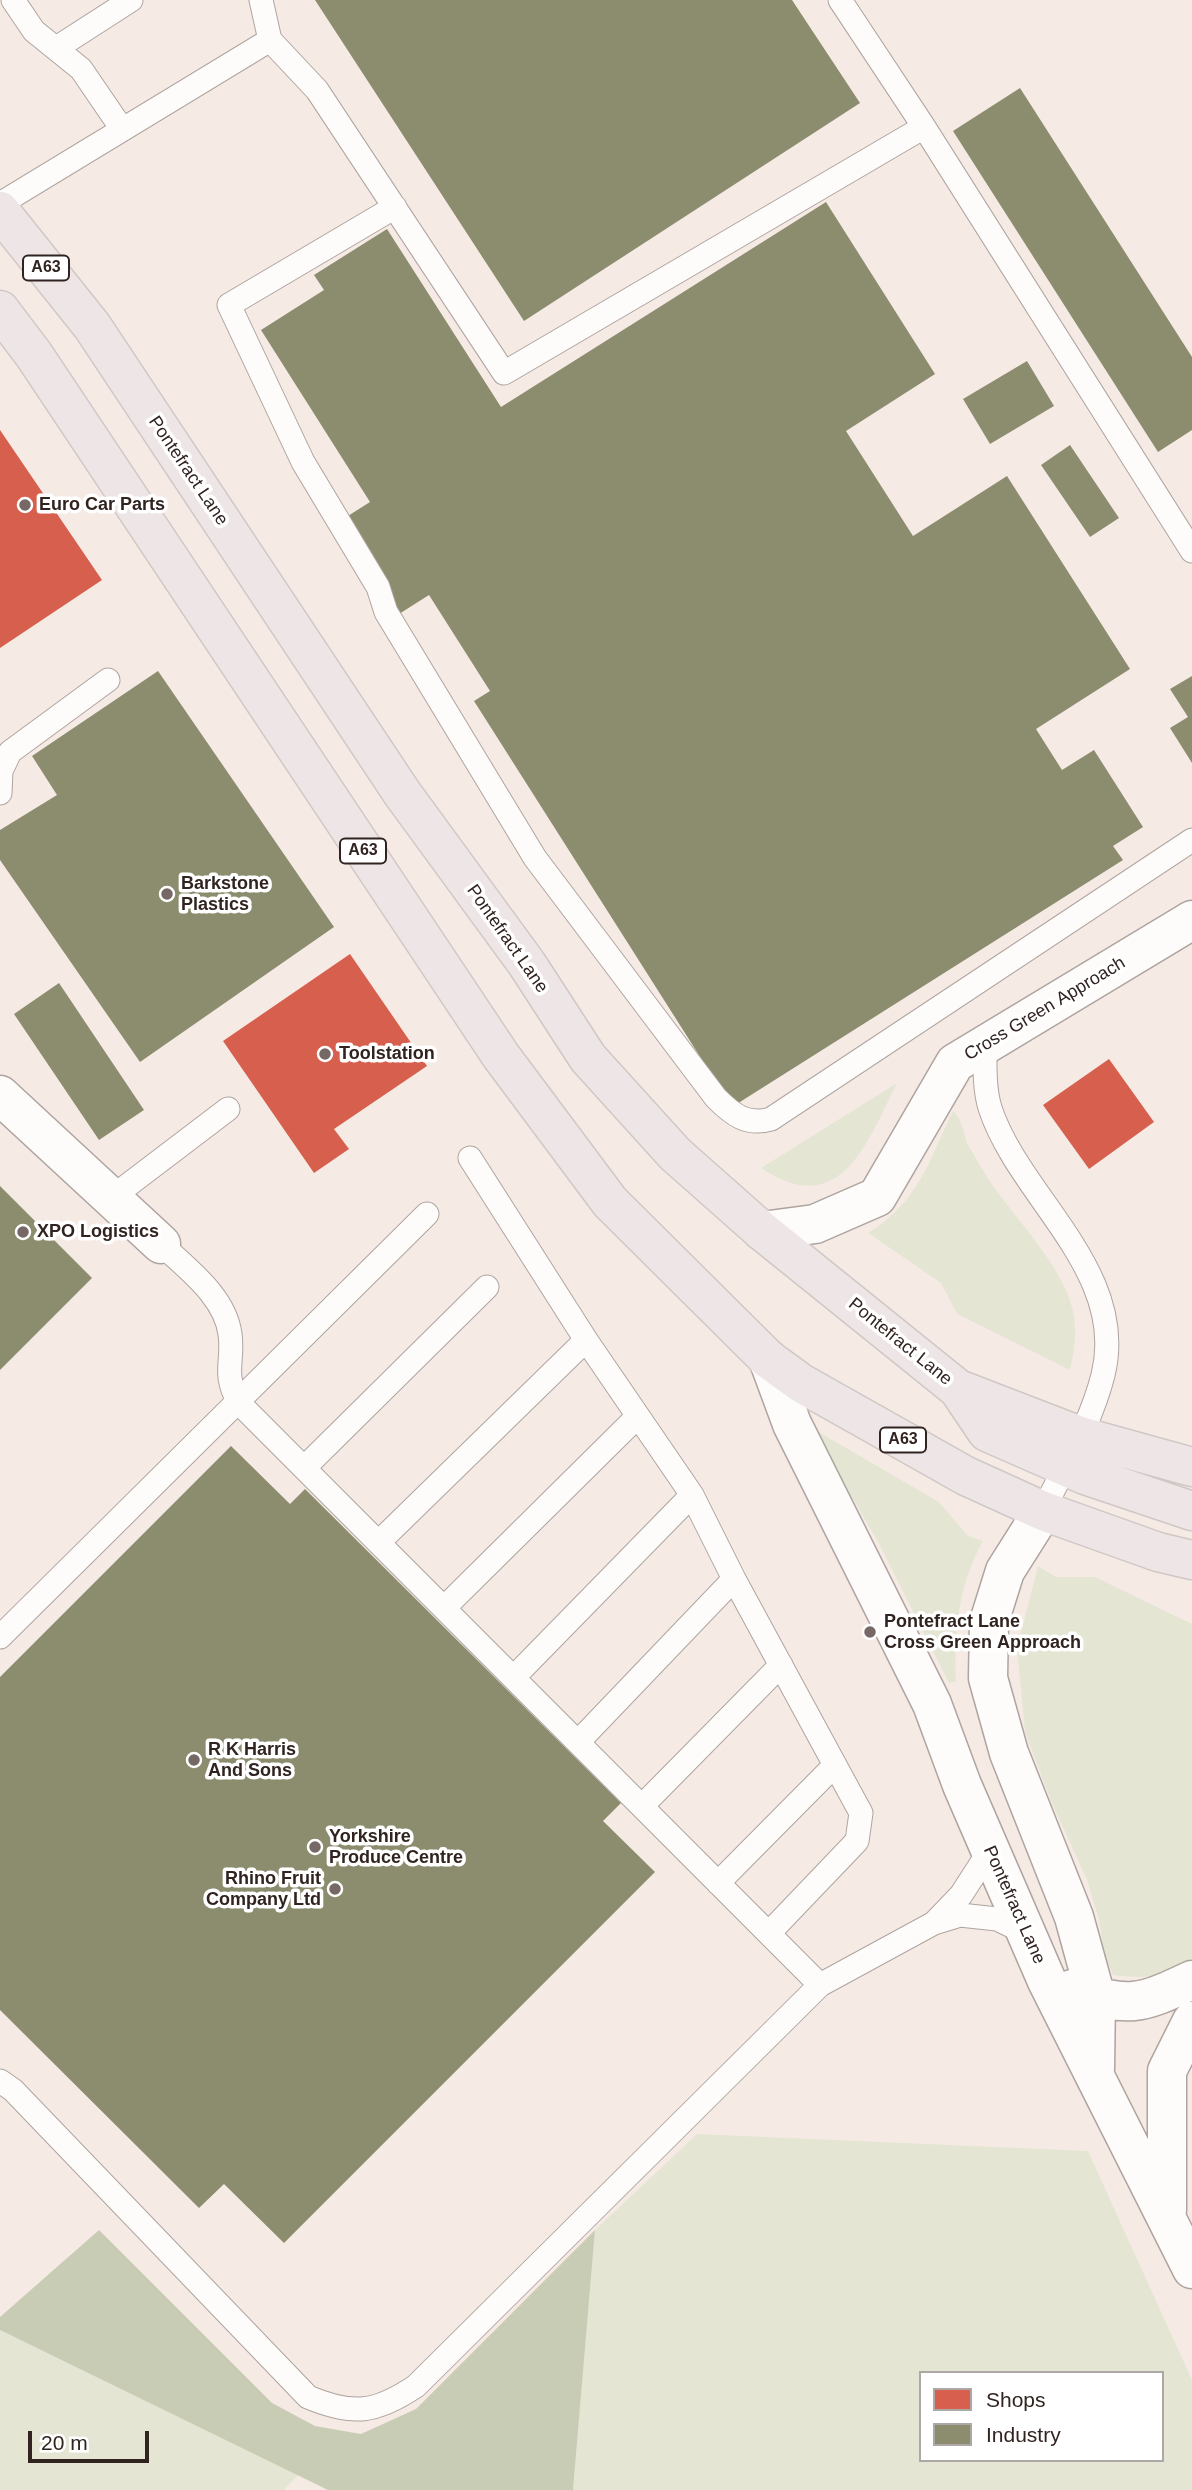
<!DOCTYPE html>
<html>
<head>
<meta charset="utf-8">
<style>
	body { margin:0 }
	#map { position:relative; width:1192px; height:2490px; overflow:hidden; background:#f6eae5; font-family:Arial,sans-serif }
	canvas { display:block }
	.legend { position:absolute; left:919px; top:2371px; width:245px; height:91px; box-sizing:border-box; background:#fff; border:2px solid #ada7a6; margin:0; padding:9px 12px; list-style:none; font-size:21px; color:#312420 }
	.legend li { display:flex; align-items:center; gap:14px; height:35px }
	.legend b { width:35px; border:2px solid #ada7a6 }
	.scale { position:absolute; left:28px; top:2431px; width:121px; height:32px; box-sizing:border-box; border:4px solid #312420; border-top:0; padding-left:9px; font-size:21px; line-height:24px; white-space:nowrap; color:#312420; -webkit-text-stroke:5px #fff; paint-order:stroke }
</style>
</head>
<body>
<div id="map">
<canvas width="1192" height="2490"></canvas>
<ul class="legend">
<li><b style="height:19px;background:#d6604d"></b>Shops</li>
<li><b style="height:19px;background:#8c8c6e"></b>Industry</li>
</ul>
<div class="scale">20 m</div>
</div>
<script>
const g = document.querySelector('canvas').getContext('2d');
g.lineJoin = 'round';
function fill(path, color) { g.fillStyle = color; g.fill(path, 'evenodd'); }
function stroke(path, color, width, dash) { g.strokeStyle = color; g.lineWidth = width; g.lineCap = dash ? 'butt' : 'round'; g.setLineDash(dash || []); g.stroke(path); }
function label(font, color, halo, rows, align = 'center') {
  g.font = font + ' Arial,sans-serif'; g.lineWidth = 7; g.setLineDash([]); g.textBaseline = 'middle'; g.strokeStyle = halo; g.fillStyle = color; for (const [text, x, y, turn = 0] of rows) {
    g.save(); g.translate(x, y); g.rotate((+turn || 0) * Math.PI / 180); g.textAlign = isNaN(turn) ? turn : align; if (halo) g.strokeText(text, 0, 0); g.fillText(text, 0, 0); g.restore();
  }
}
fill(new Path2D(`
	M 897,1083 C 868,1141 841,1222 761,1168 Z
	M 953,1111 C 963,1120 963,1133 968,1145 C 974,1156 981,1166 987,1177 C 1013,1217 1068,1270 1074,1317 C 1077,1335 1074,1353 1070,1370 L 957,1314 L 941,1283 L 868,1233 C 920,1200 927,1164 953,1111 Z
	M 817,1431 L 939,1502 L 968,1536 L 983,1541 C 958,1586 954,1631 956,1681 L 949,1683 L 877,1540 L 814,1433 Z
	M 1038,1566 L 1056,1577 L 1095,1577 L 1192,1624 L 1192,1958 C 1169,1978 1142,1979 1113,1975 L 1104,1953 L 1099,1920 L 1087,1880 L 1051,1801 L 1025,1732 L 1017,1648 Z
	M 697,2134 L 1088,2151 L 1192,2380 L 1192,2490 L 573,2490 L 595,2230 ZM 921,2373 L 1162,2373 L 1162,2460 L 921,2460 Z
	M 0,2330 L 298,2475 L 284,2490 L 0,2490 Z`), '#e4e6d3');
fill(new Path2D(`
	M 99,2230 L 272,2403 L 315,2426 L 361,2434 L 416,2409 L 595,2230 L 573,2490 L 328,2490 L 0,2330 L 0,2317 Z`), '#c9ccb4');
fill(new Path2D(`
	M 0,430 L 102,580 L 0,648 Z
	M 350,954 L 427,1066 L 334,1129 L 349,1149 L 314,1173 L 223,1041 Z
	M 1109,1059 L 1154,1122 L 1089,1169 L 1043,1105 Z`), '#d6604d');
fill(new Path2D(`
	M 315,0 L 792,0 L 860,103 L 524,321 Z
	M 1020,88 L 1192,357 L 1192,430 L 1158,452 L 953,131 Z
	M 826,202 L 935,374 L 846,431 L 913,536 L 1007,476 L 1130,669 L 1036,729 L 1062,770 L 1094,750 L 1143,827 L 1113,846 L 1123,860 L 732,1107 L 474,701 L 490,691 L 429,595 L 399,614 L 340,521 L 370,502 L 261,330 L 324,290 L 314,275 L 387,229 L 501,407 Z
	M 1027,361 L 1054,406 L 990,444 L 963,399 Z
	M 1070,445 L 1119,518 L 1090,537 L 1041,465 Z
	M 158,671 L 334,927 L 140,1062 L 0,860 L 0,830 L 57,795 L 32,756 Z
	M 1192,676 L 1192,763 L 1170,728 L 1188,717 L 1170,689 Z
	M 59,983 L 144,1110 L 99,1140 L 14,1014 Z
	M 0,1186 L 92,1278 L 0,1370 Z
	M 231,1446 L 290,1504 L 305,1489 L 621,1803 L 603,1821 L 655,1872 L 284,2243 L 224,2184 L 199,2208 L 0,2010 L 0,1677 Z`), '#8c8c6e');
const service = new Path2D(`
	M 13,0 L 34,31 L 81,69 L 122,129
	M 840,0 L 924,127 L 1192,551
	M 270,40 L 317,90 L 504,373 L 924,127
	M 58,47 L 131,0
	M 0,204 L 270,40 L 261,0
	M 395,207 L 229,305 L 303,462 L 378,587 L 386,612 L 535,858 L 716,1098 C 733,1115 747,1126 771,1119 L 1192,840
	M 0,793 L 1,771 L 10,752 L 108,680
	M 985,1044 C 985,1065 984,1088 990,1108 C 1019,1197 1129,1271 1103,1375 C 1091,1423 1064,1467 1043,1511
	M 470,1158 L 586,1340
	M 111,1198 L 228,1109
	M 161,1244 C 187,1269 225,1296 230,1334 C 234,1363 222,1372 239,1403 L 820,1985
	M 304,1468 L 487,1287
	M 379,1542 L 586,1340 L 692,1495 L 734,1579 L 861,1813 L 857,1841 L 769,1933
	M 444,1608 L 638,1416
	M 0,1637 L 427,1214
	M 514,1677 L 692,1495
	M 578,1742 L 734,1579
	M 642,1806 L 781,1665
	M 718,1883 L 835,1765
	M 936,1921 L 961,1895 L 990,1850
	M 0,2081 L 13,2090 L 308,2397 C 353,2416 376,2413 416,2386 L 820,1985 L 934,1923 L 960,1915 L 997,1919 L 1026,1933`);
const minor = new Path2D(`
	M 0,1095 L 161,1244
	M 762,1231 L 815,1224 L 877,1197 L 955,1063 L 1192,920`);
const tertiary = new Path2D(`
	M 768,1359 L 792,1424 L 932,1704 L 962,1785 L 1047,1981 L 1192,2269
	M 1043,1511 L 1005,1571 L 989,1622 L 988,1678 L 1009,1753 L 1074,1917 L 1096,1997 L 1095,2069
	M 1072,1989 C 1130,2008 1139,2005 1192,1980
	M 1167,2210 L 1167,2071 L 1192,2021`);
const trunk = new Path2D(`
	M 0,211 L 92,326 L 402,793 L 527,964 L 588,1058 L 675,1154 L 762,1231 L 958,1389 L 1080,1436 L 1192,1467
	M 0,310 L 34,355 L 501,1056 L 610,1202 L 768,1359 L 801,1383 L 966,1476 L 1043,1511 L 1158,1552 L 1192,1560
	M 958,1389 L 987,1432 L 1085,1475 L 1192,1511`);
stroke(service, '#aea49f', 25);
stroke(minor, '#aea49f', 41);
stroke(tertiary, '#aea49f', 41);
stroke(trunk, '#cfc8c5', 41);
stroke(service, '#fefcfb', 23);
stroke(minor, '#fefcfb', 38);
stroke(tertiary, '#fefcfb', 38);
stroke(trunk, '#eee5e6', 38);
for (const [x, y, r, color] of [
	[25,505,7,"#766965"],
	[167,894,7,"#766965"],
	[325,1054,7,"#766965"],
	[23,1232,7,"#766965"],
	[870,1632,7,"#766965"],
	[194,1760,7,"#766965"],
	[315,1847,7,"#766965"],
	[335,1889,7,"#766965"]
]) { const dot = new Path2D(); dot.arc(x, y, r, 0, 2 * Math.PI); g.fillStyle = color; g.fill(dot); stroke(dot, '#fff', 2.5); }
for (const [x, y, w] of [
	[46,268,46],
	[363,851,46],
	[903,1440,46]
]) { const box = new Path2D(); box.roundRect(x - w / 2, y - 12.5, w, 25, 5); g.fillStyle = '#fff'; g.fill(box); stroke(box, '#312420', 2); }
label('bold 16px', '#312420', null, [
	["A63",46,268],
	["A63",363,851],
	["A63",903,1440]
]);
label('18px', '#312420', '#fff', [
	["Pontefract Lane",188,471,56],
	["Pontefract Lane",507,939,55],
	["Cross Green Approach",1045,1009,-31],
	["Pontefract Lane",900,1342,39],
	["Pontefract Lane",1014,1905,66]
]);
label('bold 18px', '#312420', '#fff', [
	["Euro Car Parts",39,505],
	["Barkstone",181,884],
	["Plastics",181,905],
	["Toolstation",339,1054],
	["XPO Logistics",37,1232],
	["Pontefract Lane",884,1622],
	["Cross Green Approach",884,1643],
	["R K Harris",208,1750],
	["And Sons",208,1771],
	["Yorkshire",329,1837],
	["Produce Centre",329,1858],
	["Rhino Fruit",321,1879,"right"],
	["Company Ltd",321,1900,"right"]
], 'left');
</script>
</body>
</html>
